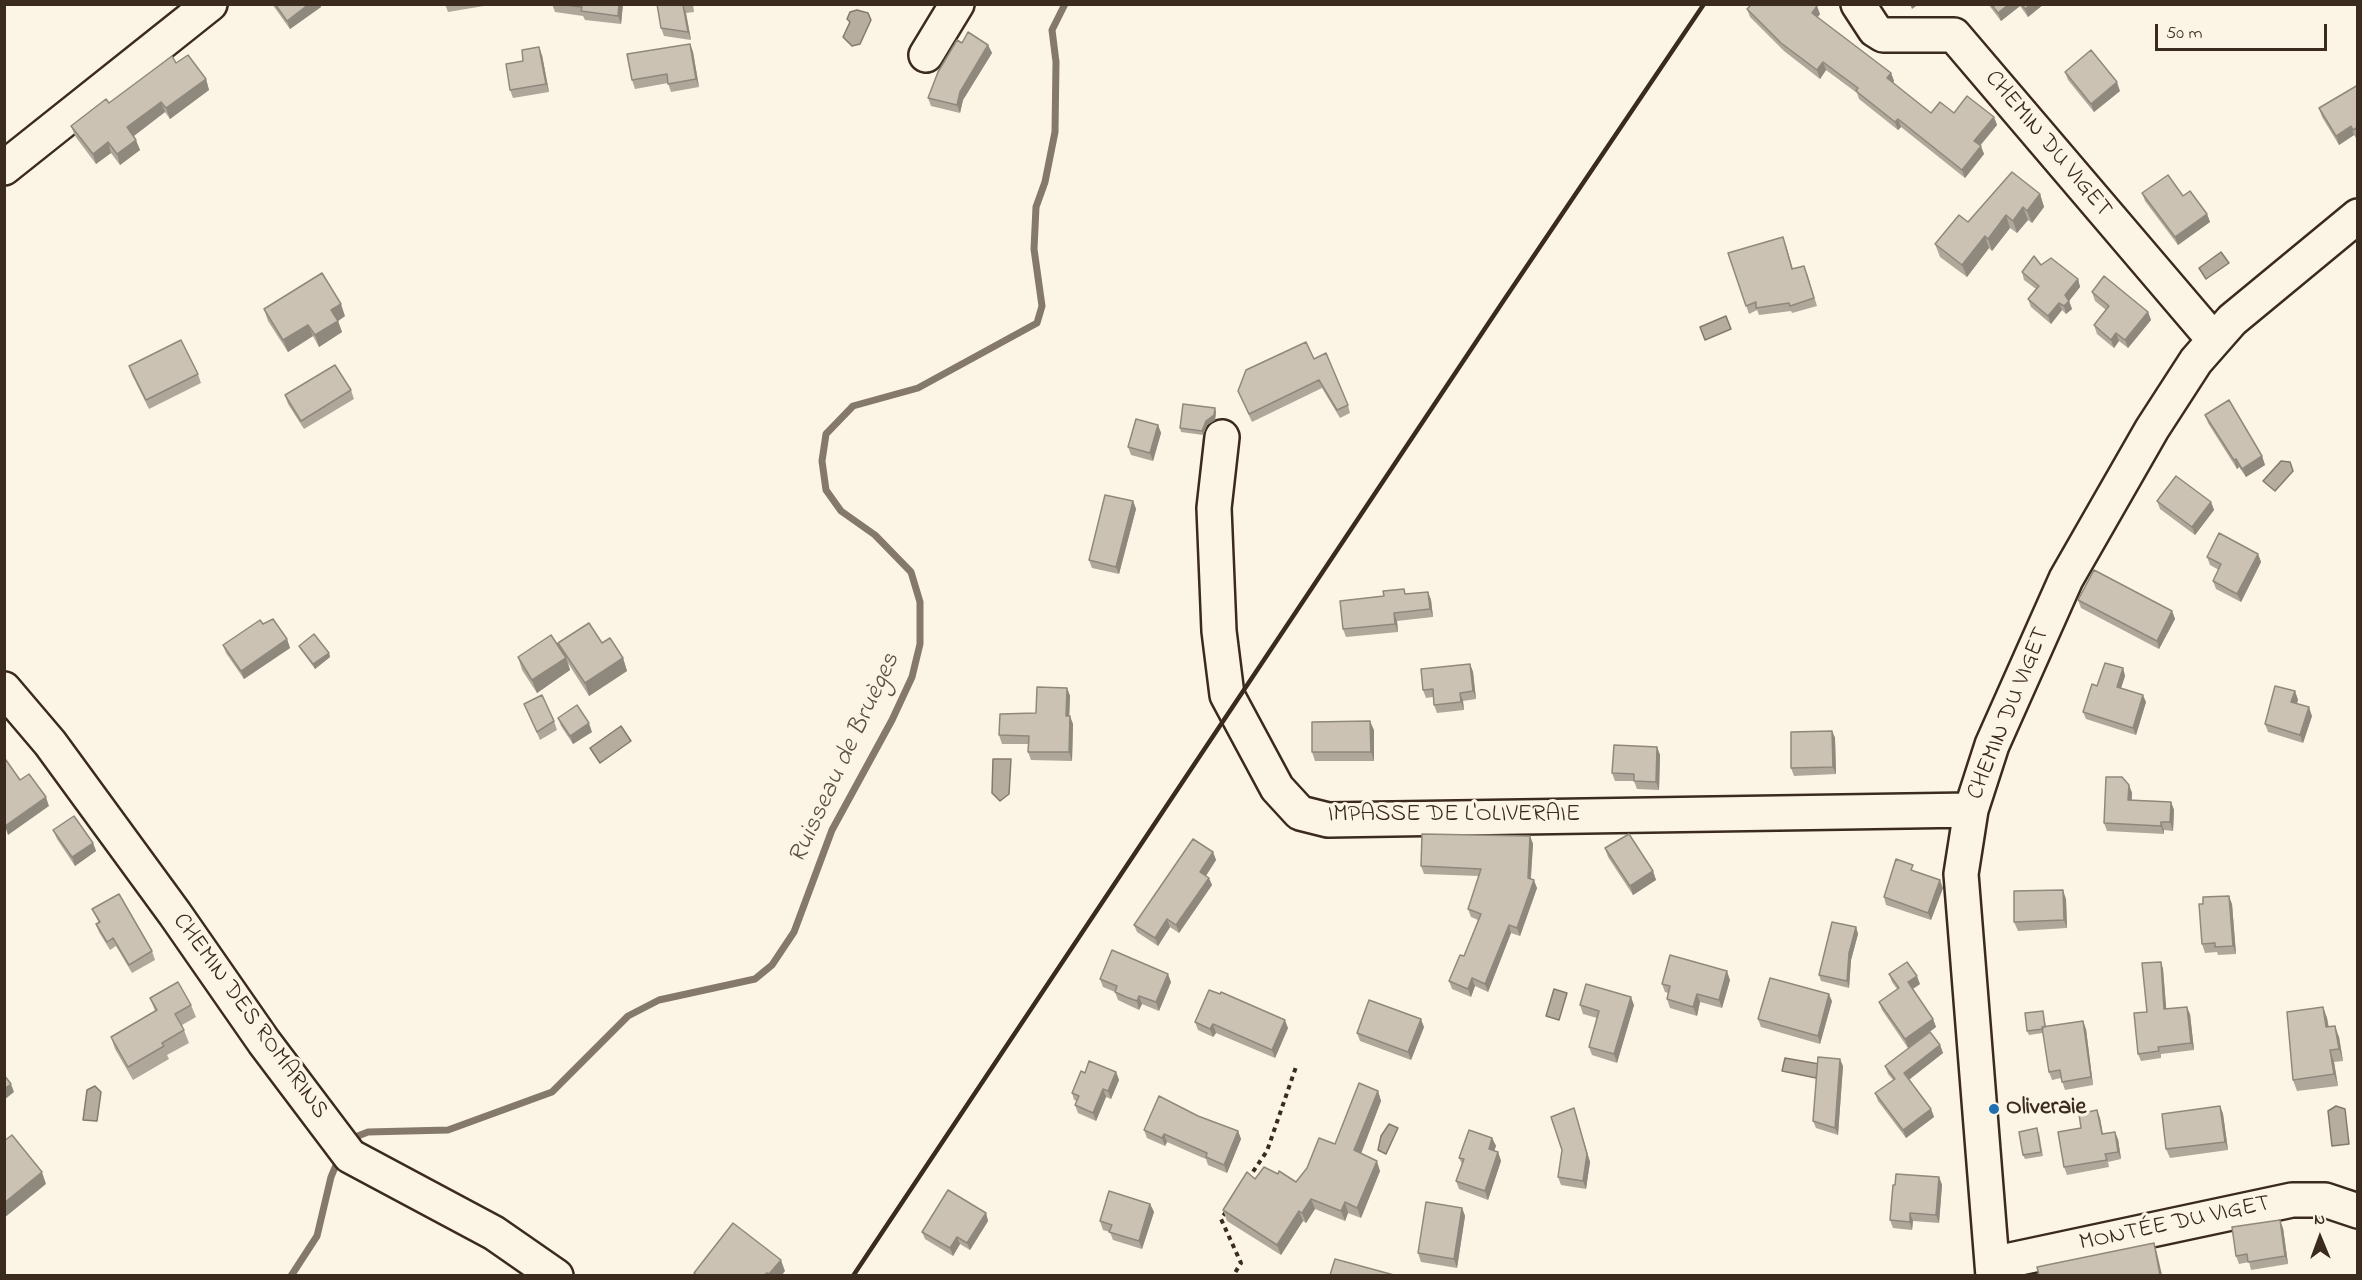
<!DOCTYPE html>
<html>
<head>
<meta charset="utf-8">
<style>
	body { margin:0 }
	#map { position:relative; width:2362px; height:1280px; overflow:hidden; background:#fcf5e5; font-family:"Indie Flower",sans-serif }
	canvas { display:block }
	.frame { position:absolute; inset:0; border:6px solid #3b2a1e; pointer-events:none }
	.north { position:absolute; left:2290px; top:1208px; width:60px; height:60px; -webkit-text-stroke:4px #fcf5e5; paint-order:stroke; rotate:359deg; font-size:16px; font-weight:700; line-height:24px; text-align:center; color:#3b2a1e }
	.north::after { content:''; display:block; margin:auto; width:21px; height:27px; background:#3b2a1e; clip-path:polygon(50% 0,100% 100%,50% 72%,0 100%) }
	.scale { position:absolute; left:2155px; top:24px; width:172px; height:27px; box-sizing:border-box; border:3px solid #3b2a1e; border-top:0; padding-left:8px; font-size:18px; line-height:21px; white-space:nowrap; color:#3b2a1e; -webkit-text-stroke:4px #fcf5e5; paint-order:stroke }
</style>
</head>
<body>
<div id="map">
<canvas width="2362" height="1280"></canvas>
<div class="frame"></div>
<div class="north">N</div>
<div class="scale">50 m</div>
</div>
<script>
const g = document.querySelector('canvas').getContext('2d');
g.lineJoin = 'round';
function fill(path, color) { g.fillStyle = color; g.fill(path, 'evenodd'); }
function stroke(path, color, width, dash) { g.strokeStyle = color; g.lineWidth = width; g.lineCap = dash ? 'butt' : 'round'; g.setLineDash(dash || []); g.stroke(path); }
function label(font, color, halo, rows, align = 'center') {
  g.font = font + ' "Indie Flower",sans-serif'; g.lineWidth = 6; g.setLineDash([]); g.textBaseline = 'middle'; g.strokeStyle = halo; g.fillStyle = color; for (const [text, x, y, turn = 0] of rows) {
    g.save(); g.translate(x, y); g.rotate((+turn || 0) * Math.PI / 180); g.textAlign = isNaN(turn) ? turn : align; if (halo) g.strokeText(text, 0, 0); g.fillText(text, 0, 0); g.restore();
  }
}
const water = new Path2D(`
	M 857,10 L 868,13 L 871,20 L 860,44 L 852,46 L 843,37 L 850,22 L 847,19 L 850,12 Z
	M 2221,252 L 2229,263 L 2206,279 L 2199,268 Z
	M 1726,316 L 1731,329 L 1705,340 L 1700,327 Z
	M 2281,461 L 2290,462 L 2293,471 L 2275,491 L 2263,481 Z
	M 621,726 L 631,741 L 600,763 L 590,748 Z
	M 993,759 L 1011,759 L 1009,794 L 1000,801 L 992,793 Z
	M 1554,989 L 1567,993 L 1559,1020 L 1546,1016 Z
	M 1785,1058 L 1819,1064 L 1816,1078 L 1782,1071 Z
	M 95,1086 L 101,1092 L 97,1121 L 83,1120 L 87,1090 Z
	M 2336,1106 L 2345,1109 L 2349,1144 L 2332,1146 L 2328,1111 Z
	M 1389,1124 L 1398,1128 L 1386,1154 L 1378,1150 L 1381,1136 Z`);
fill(water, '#b7ad9e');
stroke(water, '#85796b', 1.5);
stroke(new Path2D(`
	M 350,1139 L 368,1132 L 448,1130 L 552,1092 L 628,1016 L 659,1000 L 755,979 L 772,965 L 794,932 L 832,830 L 892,720 L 912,677 L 920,644 L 920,602 L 911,572 L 875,535 L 841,511 L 826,490 L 822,461 L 826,434 L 853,406 L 918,388 L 1037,323 L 1042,306 L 1034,249 L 1036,207 L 1045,182 L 1055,132 L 1056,62 L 1052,30 L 1065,4
	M 291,1276 L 317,1236 L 331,1177 L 339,1158`), '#85796b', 7);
const minor = new Path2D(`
	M 1858,4 L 1875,30 L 1883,35 L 1954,35 L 2214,340
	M 926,55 L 957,4
	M 4,168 L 210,4
	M 1222,437 L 1214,508 L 1219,631 L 1227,695 L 1277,788 L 1300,813 L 1328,820 L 1971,810
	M 4,689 L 50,743 L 175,914 L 264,1042 L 350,1156 L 494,1233 L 556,1276
	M 1992,1264 L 2292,1200 L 2325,1200 L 2358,1211
	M 1993,1276 L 1961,874 L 1971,810 L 1992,745 L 2066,579 L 2152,429 L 2196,361 L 2232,320 L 2358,216`);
stroke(minor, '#3b2a1e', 38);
stroke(new Path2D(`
	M 1248,1179 L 1267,1151 L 1297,1064
	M 1226,1212 L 1221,1219 L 1241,1263 L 1233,1276`), '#3b2a1e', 4, [4.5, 4.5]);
stroke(minor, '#fcf5e5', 33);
stroke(new Path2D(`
	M 853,1276 L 1504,300 L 1704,4`), '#3b2a1e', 4.5);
fill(new Path2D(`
	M 272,4 L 320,4 L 321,7 L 290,29 Z
	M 445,4 L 496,4 L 448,12 Z
	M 552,4 L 623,4 L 621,24 L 585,20 L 583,16 L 555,12 Z
	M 657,4 L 693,4 L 694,12 L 686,13 L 691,40 L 664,36 L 661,28 Z
	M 1988,4 L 2044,4 L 2028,17 L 2020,6 L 2001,21 Z
	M 1747,9 L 1820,14 L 1817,17 L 1891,73 L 1894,81 L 1893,83 L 1931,113 L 1954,113 L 1994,117 L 1997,125 L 1980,146 L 1984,154 L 1965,178 L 1901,127 L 1898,130 L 1859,99 L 1857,93 L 1826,70 L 1820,79 L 1784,51 L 1750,17 Z
	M 962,43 L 988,45 L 992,53 L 963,100 L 960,113 L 931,106 L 928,98 Z
	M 690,44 L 693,52 L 699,87 L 671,92 L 668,83 L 635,89 L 632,80 Z
	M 542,55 L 549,92 L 513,98 L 510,90 Z
	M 176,63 L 206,79 L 209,90 L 170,119 L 165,112 L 134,136 L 140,150 L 120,165 L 111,153 L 96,164 L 75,136 L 71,126 Z
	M 2065,72 L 2120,91 L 2094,112 L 2068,80 Z
	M 2358,85 L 2358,138 L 2356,138 L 2354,135 L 2339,145 L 2322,117 L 2319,108 Z
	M 2142,193 L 2183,196 L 2207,214 L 2210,222 L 2178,245 L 2145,201 Z
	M 2040,194 L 2044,207 L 2032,223 L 2028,220 L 2017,233 L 2010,228 L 1992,251 L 1989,248 L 1967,277 L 1940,257 L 1935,244 L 1968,222 Z
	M 1786,245 L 1793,269 L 1807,273 L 1817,306 L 1792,313 L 1791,311 L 1759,315 L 1757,310 L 1749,314 L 1728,253 Z
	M 2041,265 L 2078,279 L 2080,287 L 2069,301 L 2072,309 L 2066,314 L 2062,310 L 2051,324 L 2031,307 L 2028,299 L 2036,289 L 2024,280 L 2022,272 Z
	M 2092,292 L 2148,312 L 2151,320 L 2128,348 L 2119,341 L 2114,348 L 2097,334 L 2094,325 L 2106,310 L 2095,301 Z
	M 264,309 L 345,316 L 338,321 L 342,332 L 319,347 L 313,336 L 288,352 L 268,321 Z
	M 1314,359 L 1348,405 L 1350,413 L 1340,418 L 1322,388 L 1252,422 L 1238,391 Z
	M 129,366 L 198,374 L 201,383 L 149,409 L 132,375 Z
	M 351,390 L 354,399 L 304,429 L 288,404 L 285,395 Z
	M 1216,412 L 1215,420 L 1207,425 L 1203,435 L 1181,432 L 1180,428 Z
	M 2205,415 L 2262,456 L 2265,465 L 2246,477 L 2239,467 L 2237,469 L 2208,423 Z
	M 1158,425 L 1161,433 L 1153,461 L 1131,455 L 1128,447 Z
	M 1133,501 L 1136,509 L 1119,574 L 1092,568 L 1089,560 Z
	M 2157,501 L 2211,502 L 2214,510 L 2195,535 L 2160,509 Z
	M 2258,554 L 2261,562 L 2241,602 L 2216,589 L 2213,581 L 2219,570 L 2210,565 L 2207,557 Z
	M 1428,592 L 1431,600 L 1433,617 L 1397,621 L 1398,632 L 1346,637 L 1343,629 L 1406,594 Z
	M 2078,600 L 2172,611 L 2175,619 L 2159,649 L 2081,608 Z
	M 263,624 L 287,639 L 290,648 L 244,679 L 226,653 L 223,645 Z
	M 558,643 L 602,643 L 623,658 L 627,671 L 589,696 L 568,663 L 570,670 L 537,693 L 522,670 L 518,657 L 561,650 Z
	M 299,646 L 329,653 L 330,657 L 315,669 L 301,650 Z
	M 1470,664 L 1473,672 L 1476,699 L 1463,701 L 1464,710 L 1437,713 L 1434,705 L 1433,697 L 1426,698 L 1423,690 Z
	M 2123,668 L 2125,676 L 2121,688 L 2146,702 L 2136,735 L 2086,719 L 2083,712 L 2097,686 Z
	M 1067,688 L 1070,696 L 1069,716 L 1073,724 L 1072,761 L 1031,760 L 1028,752 L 1028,744 L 1002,744 L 999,735 L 1036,713 Z
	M 2295,691 L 2298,700 L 2297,704 L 2312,716 L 2303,743 L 2268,732 L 2265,724 Z
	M 524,704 L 554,721 L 557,730 L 540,740 Z
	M 558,718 L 592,732 L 573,744 L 561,726 Z
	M 1374,730 L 1374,761 L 1315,761 L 1312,752 Z
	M 1832,731 L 1835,738 L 1836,774 L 1794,776 L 1791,768 Z
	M 1657,747 L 1660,755 L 1659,790 L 1637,789 L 1634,781 L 1615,781 L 1612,773 Z
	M 2129,785 L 2132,793 L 2132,800 L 2171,802 L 2174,810 L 2173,831 L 2164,830 L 2164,834 L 2107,831 L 2104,823 Z
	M 53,830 L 93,843 L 96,851 L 75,866 L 57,839 Z
	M 1530,836 L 1533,844 L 1531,879 L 1537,888 L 1520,936 L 1511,933 L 1488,992 L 1475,986 L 1471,997 L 1452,989 L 1449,981 L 1464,956 L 1478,920 L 1471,917 L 1468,909 L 1479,876 L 1424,874 L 1421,866 Z
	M 1605,848 L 1653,871 L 1656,880 L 1633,895 L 1608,857 Z
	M 1213,852 L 1216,860 L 1206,876 L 1212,885 L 1179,933 L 1170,927 L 1158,946 L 1137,932 L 1134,925 Z
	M 1915,871 L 1943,888 L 1931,920 L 1886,905 L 1884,897 Z
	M 2066,899 L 2067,928 L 2018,931 L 2014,922 Z
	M 2203,904 L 2232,904 L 2236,954 L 2218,955 L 2217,952 L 2205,953 L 2202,944 Z
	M 92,909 L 152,951 L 155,960 L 132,973 L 116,946 L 110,950 L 99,932 L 96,924 L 99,923 Z
	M 1856,927 L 1858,934 L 1851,960 L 1849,988 L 1821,981 L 1819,975 Z
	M 2161,962 L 2163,969 L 2166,1009 L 2190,1014 L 2194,1050 L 2161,1054 L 2161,1058 L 2141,1061 L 2138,1054 L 2147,1012 Z
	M 1889,974 L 1920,984 L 1913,989 L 1933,1019 L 1936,1027 L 1908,1048 L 1882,1010 L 1879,1002 L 1897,989 L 1892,982 Z
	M 1100,979 L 1171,982 L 1159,1011 L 1142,1004 L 1139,1010 L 1118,1000 L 1115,992 L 1103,987 Z
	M 1730,980 L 1722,1008 L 1700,1002 L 1697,1016 L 1670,1008 L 1667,999 L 1668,993 L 1665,992 L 1662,984 Z
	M 1220,994 L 1288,1028 L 1275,1058 L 1216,1033 L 1213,1037 L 1198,1030 L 1195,1022 Z
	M 150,998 L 191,1005 L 196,1017 L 182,1025 L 189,1043 L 167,1055 L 169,1059 L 133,1080 L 115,1049 L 111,1037 L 155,1011 Z
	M 1832,1001 L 1820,1044 L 1761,1027 L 1758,1019 Z
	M 1580,1005 L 1634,1005 L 1617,1063 L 1592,1055 L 1589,1047 L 1597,1018 L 1583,1014 Z
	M 2323,1007 L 2327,1018 L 2329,1027 L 2339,1037 L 2343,1061 L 2334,1062 L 2338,1086 L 2297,1091 L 2293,1080 Z
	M 2043,1011 L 2046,1026 L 2086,1029 L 2093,1085 L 2065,1090 L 2061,1078 L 2052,1080 L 2049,1072 L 2043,1033 L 2029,1035 L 2027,1031 Z
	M 1424,1027 L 1411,1060 L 1360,1041 L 1357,1033 Z
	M 1940,1045 L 1943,1053 L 1909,1080 L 1931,1109 L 1934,1117 L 1906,1138 L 1878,1101 L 1875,1093 L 1893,1080 L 1888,1074 L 1885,1066 Z
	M 1843,1066 L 1838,1135 L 1816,1128 L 1813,1121 Z
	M 1116,1072 L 1119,1080 L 1111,1099 L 1106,1097 L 1096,1121 L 1078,1113 L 1075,1105 L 1077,1101 L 1074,1100 L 1072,1093 L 1085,1073 Z
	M 1378,1091 L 1381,1101 L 1361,1154 L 1380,1171 L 1361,1218 L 1348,1213 L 1345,1221 L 1315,1209 L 1306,1223 L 1303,1221 L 1281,1255 L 1227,1221 L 1223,1210 L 1255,1179 L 1296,1182 L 1335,1144 Z
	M 2220,1106 L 2223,1114 L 2228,1150 L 2170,1158 L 2166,1149 Z
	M 1198,1116 L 1238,1131 L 1241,1139 L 1227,1173 L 1208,1165 L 1206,1159 L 1201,1157 L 1167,1142 L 1165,1146 L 1147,1138 L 1144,1130 Z
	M 1576,1116 L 1590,1162 L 1586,1189 L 1561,1185 L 1558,1177 Z
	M 2100,1118 L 2103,1134 L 2118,1139 L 2121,1159 L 2108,1162 L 2109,1167 L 2067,1175 L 2064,1167 L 2081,1128 Z
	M 2039,1133 L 2043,1156 L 2025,1159 L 2023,1155 Z
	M 1492,1138 L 1496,1146 L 1494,1151 L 1498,1152 L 1501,1161 L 1488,1200 L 1459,1189 L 1456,1181 L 1462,1164 L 1459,1158 Z
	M 1939,1177 L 1942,1185 L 1939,1223 L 1913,1221 L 1912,1230 L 1893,1228 L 1890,1220 L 1895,1185 Z
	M 1150,1204 L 1154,1212 L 1142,1249 L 1113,1240 L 1110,1232 L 1103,1230 L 1100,1221 Z
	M 1462,1208 L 1465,1216 L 1457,1268 L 1421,1262 L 1418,1253 Z
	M 986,1213 L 988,1221 L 970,1250 L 960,1244 L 953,1256 L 925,1239 L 922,1232 Z
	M 2283,1228 L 2288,1264 L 2251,1270 L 2249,1262 L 2239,1264 L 2236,1256 Z`), '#afa79a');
fill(new Path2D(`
	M 309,4 L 320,4 L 321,7 L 290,29 L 287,21 Z
	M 619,4 L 623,4 L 621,24 L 618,16 Z
	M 1910,4 L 1919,4 L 1912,9 Z
	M 2009,4 L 2019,4 L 2020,6 L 2001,21 L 1998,13 Z
	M 2031,4 L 2044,4 L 2028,17 L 2025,9 Z
	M 683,5 L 686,13 L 691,40 L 688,32 Z
	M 1817,6 L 1820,14 L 1815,21 L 1812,13 Z
	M 690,44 L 693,52 L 699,87 L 696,79 Z
	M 988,45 L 992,53 L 963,100 L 960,113 L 957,105 L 960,92 Z
	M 539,47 L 542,55 L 549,92 L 546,84 Z
	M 1823,62 L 1826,70 L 1820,79 L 1817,70 Z
	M 1891,73 L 1894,81 L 1890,87 L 1887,78 Z
	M 206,79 L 209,90 L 170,119 L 166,108 Z
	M 2117,82 L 2120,91 L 2094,112 L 2091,104 Z
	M 161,102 L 165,112 L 131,138 L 127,127 Z
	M 1994,117 L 1997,125 L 1977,149 L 1974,141 Z
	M 1898,119 L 1901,127 L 1898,130 L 1895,122 Z
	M 2351,126 L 2354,135 L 2339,145 L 2336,136 Z
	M 136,140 L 140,150 L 120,165 L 117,154 Z
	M 108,142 L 111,153 L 96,164 L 93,154 Z
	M 1981,146 L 1984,154 L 1965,178 L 1962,170 Z
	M 2040,194 L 2044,207 L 2032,223 L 2027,211 Z
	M 2023,207 L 2028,220 L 2017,233 L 2013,221 Z
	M 2207,214 L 2210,222 L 2178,245 L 2175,237 Z
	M 2006,215 L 2010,228 L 1992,251 L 1988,239 Z
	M 1985,236 L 1989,248 L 1967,277 L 1962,265 Z
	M 2078,279 L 2080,287 L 2069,301 L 2072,309 L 2066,314 L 2064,306 L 2065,295 Z
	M 2059,303 L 2062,310 L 2051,324 L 2048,316 Z
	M 341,304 L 345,316 L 338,321 L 342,332 L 319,347 L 315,335 L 331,310 Z
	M 2148,312 L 2151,320 L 2128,348 L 2125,340 Z
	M 308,325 L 313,336 L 288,352 L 283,340 Z
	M 2116,333 L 2119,341 L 2114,348 L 2111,340 Z
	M 1215,408 L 1216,412 L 1215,420 L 1207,425 L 1203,435 L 1202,431 L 1206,421 Z
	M 1158,425 L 1161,433 L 1153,461 L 1150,453 Z
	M 2262,456 L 2265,465 L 2246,477 L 2242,469 Z
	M 2236,459 L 2239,467 L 2237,469 L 2234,460 Z
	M 1133,501 L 1136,509 L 1119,574 L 1116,567 Z
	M 2211,502 L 2214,510 L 2195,535 L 2192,527 Z
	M 2258,554 L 2261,562 L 2241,602 L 2237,594 Z
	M 1428,592 L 1431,600 L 1433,617 L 1430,609 Z
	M 2172,611 L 2175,619 L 2159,649 L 2157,641 Z
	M 1394,613 L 1397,621 L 1398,632 L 1395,624 Z
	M 287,639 L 290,648 L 244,679 L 241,671 Z
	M 329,653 L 330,657 L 315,669 L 313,664 Z
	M 566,658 L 570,670 L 537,693 L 532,680 Z
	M 623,658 L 627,671 L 589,696 L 585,683 Z
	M 1470,664 L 1473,672 L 1476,699 L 1473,691 Z
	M 2123,668 L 2125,676 L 2119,694 L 2117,687 Z
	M 1067,688 L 1070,696 L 1069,724 L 1066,716 Z
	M 2295,691 L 2298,700 L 2294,710 L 2291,702 Z
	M 1460,693 L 1463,701 L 1464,710 L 1461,702 Z
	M 2143,695 L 2146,702 L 2136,735 L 2133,728 Z
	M 2309,707 L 2312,716 L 2303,743 L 2300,735 Z
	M 1070,716 L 1073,724 L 1072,761 L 1069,752 Z
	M 1370,721 L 1374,730 L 1374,761 L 1371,752 Z
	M 589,723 L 592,732 L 573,744 L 570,736 Z
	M 1832,731 L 1835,738 L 1836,774 L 1833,767 Z
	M 1657,747 L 1660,755 L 1659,790 L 1656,782 Z
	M 2129,785 L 2132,793 L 2131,808 L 2128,800 Z
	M 46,797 L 49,806 L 8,835 L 5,826 Z
	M 2171,802 L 2174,810 L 2173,831 L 2170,822 Z
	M 2161,822 L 2164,830 L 2164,834 L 2161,826 Z
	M 1530,836 L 1533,844 L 1530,886 L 1528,878 Z
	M 93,843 L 96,851 L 75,866 L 72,857 Z
	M 1213,852 L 1216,860 L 1203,880 L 1200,872 Z
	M 1653,871 L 1656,880 L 1633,895 L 1630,886 Z
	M 1209,878 L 1212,885 L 1179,933 L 1176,925 Z
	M 1534,880 L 1537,888 L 1520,936 L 1517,928 Z
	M 1940,880 L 1943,888 L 1931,920 L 1928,913 Z
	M 2063,890 L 2066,899 L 2067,928 L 2064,920 Z
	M 2229,896 L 2232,904 L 2236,954 L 2233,946 Z
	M 1167,919 L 1170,927 L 1158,946 L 1155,938 Z
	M 1509,925 L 1511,933 L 1488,992 L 1485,984 Z
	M 1856,927 L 1858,934 L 1851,960 L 1849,988 L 1847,981 L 1849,953 Z
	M 2161,962 L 2163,969 L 2167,1017 L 2164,1009 Z
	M 1727,971 L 1730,980 L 1722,1008 L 1719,1000 Z
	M 1168,974 L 1171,982 L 1159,1011 L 1156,1002 Z
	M 1917,976 L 1920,984 L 1911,990 L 1908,982 Z
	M 1472,978 L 1475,986 L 1471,997 L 1468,989 Z
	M 1697,994 L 1700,1002 L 1697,1016 L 1693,1007 Z
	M 1829,994 L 1832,1001 L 1820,1044 L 1818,1036 Z
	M 1139,996 L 1142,1004 L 1139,1010 L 1137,1001 Z
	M 1631,997 L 1634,1005 L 1617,1063 L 1614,1054 Z
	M 2187,1007 L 2190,1014 L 2194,1050 L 2191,1043 Z
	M 2323,1007 L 2327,1018 L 2330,1038 L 2326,1027 Z
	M 1421,1019 L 1424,1027 L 1411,1060 L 1408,1052 Z
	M 1933,1019 L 1936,1027 L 1908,1048 L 1905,1039 Z
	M 1285,1020 L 1288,1028 L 1275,1058 L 1272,1050 Z
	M 2083,1021 L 2086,1029 L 2093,1085 L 2091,1077 Z
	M 1213,1024 L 1216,1033 L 1213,1037 L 1210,1029 Z
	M 2335,1026 L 2339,1037 L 2343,1061 L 2339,1049 Z
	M 1940,1045 L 1943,1053 L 1907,1081 L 1904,1073 Z
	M 2330,1050 L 2334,1062 L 2338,1086 L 2334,1074 Z
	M 1840,1059 L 1843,1066 L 1838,1135 L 1835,1128 Z
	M 1116,1072 L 1119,1080 L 1111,1099 L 1108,1091 Z
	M 11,1084 L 14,1092 L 4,1100 L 4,1089 Z
	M 1103,1089 L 1106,1097 L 1096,1121 L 1093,1113 Z
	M 1378,1091 L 1381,1101 L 1358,1161 L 1354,1150 Z
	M 2220,1106 L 2223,1114 L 2228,1150 L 2225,1142 Z
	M 1574,1108 L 1590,1162 L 1586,1189 L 1583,1181 Z
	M 1931,1109 L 1934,1117 L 1906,1138 L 1903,1130 Z
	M 2097,1110 L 2100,1118 L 2104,1142 L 2102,1134 Z
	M 1238,1131 L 1241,1139 L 1227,1173 L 1224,1165 Z
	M 2115,1132 L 2118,1139 L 2121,1159 L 2118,1152 Z
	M 1164,1134 L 1167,1142 L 1165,1146 L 1162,1138 Z
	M 1492,1138 L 1496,1146 L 1492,1157 L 1489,1149 Z
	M 1498,1152 L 1501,1161 L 1488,1200 L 1485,1191 Z
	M 1377,1161 L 1380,1171 L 1361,1218 L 1357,1208 Z
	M 42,1172 L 46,1184 L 4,1218 L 4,1203 Z
	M 1939,1177 L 1942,1185 L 1939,1223 L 1936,1215 Z
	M 1311,1199 L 1315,1209 L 1306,1223 L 1302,1213 Z
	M 1345,1202 L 1348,1213 L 1345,1221 L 1341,1211 Z
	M 1150,1204 L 1154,1212 L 1142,1249 L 1139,1241 Z
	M 1462,1208 L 1465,1216 L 1457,1268 L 1454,1259 Z
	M 1299,1211 L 1303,1221 L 1281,1255 L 1277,1245 Z
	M 986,1213 L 988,1221 L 970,1250 L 967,1243 Z
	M 1910,1213 L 1913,1221 L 1912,1230 L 1910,1222 Z
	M 2280,1220 L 2283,1228 L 2288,1264 L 2285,1256 Z
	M 957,1237 L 960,1244 L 953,1256 L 950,1248 Z
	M 2154,1243 L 2157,1253 L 2162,1275 L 2160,1275 Z
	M 781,1260 L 785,1271 L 782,1275 L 769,1275 L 769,1274 Z`), '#8f887d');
const building = new Path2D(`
	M 275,4 L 309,4 L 287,21 Z
	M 558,4 L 619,4 L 618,16 L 581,11 L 582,7 Z
	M 657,4 L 686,4 L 683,5 L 688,32 L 661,28 Z
	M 1752,4 L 1816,4 L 1817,6 L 1812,13 L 1891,73 L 1887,78 L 1931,113 L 1940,102 L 1954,113 L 1967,96 L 1994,117 L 1974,141 L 1981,146 L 1962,170 L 1898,119 L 1895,122 L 1856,91 L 1858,88 L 1823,62 L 1817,70 L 1781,43 L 1747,9 Z
	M 1991,4 L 2009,4 L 1998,13 Z
	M 2022,4 L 2031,4 L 2025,9 Z
	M 968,32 L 988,45 L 960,92 L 957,105 L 928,98 L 938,72 L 957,40 L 962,43 Z
	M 690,44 L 696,79 L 668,84 L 667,74 L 632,80 L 627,54 Z
	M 539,47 L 546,84 L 510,90 L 506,64 L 523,61 L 522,50 Z
	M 2091,50 L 2117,82 L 2091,104 L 2065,72 Z
	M 188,55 L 206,79 L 166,108 L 161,102 L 127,127 L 136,140 L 117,154 L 108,142 L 93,154 L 71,126 L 106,99 L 109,103 L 172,56 L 176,63 Z
	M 2358,85 L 2358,127 L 2353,130 L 2351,126 L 2336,136 L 2319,108 Z
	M 2012,172 L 2040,194 L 2027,211 L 2023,207 L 2013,221 L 2006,215 L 1988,239 L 1985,236 L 1962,265 L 1935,244 L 1959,215 L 1968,222 Z
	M 2168,175 L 2183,196 L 2190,191 L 2207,214 L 2175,237 L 2142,193 Z
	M 1783,237 L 1792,269 L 1804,266 L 1814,298 L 1790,306 L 1789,303 L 1756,308 L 1756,302 L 1746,306 L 1728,253 Z
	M 2034,256 L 2041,265 L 2051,258 L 2078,279 L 2065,295 L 2069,301 L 2064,306 L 2059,303 L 2048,316 L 2028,299 L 2039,286 L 2022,272 Z
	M 322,273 L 341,304 L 331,310 L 338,321 L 315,335 L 308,325 L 283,340 L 264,309 Z
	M 2104,276 L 2148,312 L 2125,340 L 2116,333 L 2111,340 L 2094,325 L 2109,306 L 2092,292 Z
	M 181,340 L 198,374 L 146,400 L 129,366 Z
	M 1306,342 L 1314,359 L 1326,353 L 1348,405 L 1337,410 L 1319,380 L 1249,414 L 1238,391 L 1246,370 Z
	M 335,365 L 351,390 L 301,421 L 285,395 Z
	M 2229,400 L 2262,456 L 2242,469 L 2236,459 L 2234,460 L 2205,415 Z
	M 1183,404 L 1215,408 L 1214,415 L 1206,421 L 1202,431 L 1180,428 Z
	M 1136,419 L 1158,425 L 1150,453 L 1128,447 Z
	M 2176,476 L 2211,502 L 2192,527 L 2157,501 Z
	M 1105,495 L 1133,501 L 1116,567 L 1089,560 Z
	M 2219,533 L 2258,554 L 2237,594 L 2213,581 L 2221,564 L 2207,557 Z
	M 2094,570 L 2172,611 L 2157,641 L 2078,600 Z
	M 1404,589 L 1405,594 L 1428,592 L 1430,609 L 1394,613 L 1395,624 L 1343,629 L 1340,601 L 1384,596 L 1383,591 Z
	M 273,619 L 287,639 L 241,671 L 223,645 L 260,620 L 263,624 Z
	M 589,623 L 602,643 L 610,638 L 623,658 L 585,683 L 558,643 Z
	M 314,634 L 329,653 L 313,664 L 299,646 Z
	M 551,635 L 566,658 L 532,680 L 518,657 Z
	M 2105,663 L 2123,668 L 2117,687 L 2143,695 L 2133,728 L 2083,712 L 2092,684 L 2097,686 Z
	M 1470,664 L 1473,691 L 1460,693 L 1461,702 L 1434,705 L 1433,689 L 1423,690 L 1421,669 Z
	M 2275,686 L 2295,691 L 2291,702 L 2309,707 L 2300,735 L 2265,724 Z
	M 1037,687 L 1067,688 L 1066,716 L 1070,716 L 1069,752 L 1028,752 L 1029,736 L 999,735 L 1000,714 L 1036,713 Z
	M 542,695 L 554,721 L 537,732 L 524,704 Z
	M 577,705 L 589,723 L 570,736 L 558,718 Z
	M 1370,721 L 1371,752 L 1312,752 L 1312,722 Z
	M 1832,731 L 1833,767 L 1791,768 L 1791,732 Z
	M 1614,745 L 1657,747 L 1656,782 L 1634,781 L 1634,774 L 1612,773 Z
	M 6,760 L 20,780 L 29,774 L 46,797 L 5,826 L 4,825 L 4,761 Z
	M 2106,777 L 2122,777 L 2129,785 L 2128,800 L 2171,802 L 2170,822 L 2161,822 L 2161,826 L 2104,823 Z
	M 74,816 L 93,843 L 72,857 L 53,830 Z
	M 1422,834 L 1530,836 L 1528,878 L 1534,880 L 1517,928 L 1509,925 L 1485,984 L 1472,978 L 1468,989 L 1449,981 L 1460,955 L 1464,956 L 1481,914 L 1468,909 L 1481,869 L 1421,866 Z
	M 1629,834 L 1653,871 L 1630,886 L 1605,848 Z
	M 1193,839 L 1213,852 L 1200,872 L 1209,878 L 1176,925 L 1167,919 L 1155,938 L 1134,925 Z
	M 1896,859 L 1913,865 L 1911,870 L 1940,880 L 1928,913 L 1884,897 Z
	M 2063,890 L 2064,920 L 2014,922 L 2014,891 Z
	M 119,894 L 152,951 L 129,965 L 113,938 L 107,942 L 96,924 L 100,922 L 92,909 Z
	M 2229,896 L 2233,946 L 2215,947 L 2215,943 L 2202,944 L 2199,904 L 2203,904 L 2203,897 Z
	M 1832,922 L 1856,927 L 1849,953 L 1847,981 L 1819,975 Z
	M 1112,950 L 1168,974 L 1156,1002 L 1139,996 L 1137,1001 L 1126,997 L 1115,992 L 1117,986 L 1100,979 Z
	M 1670,955 L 1727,971 L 1719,1000 L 1697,994 L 1693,1007 L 1667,999 L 1670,986 L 1662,984 Z
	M 1907,962 L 1917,976 L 1908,982 L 1933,1019 L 1905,1039 L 1879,1002 L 1899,988 L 1889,974 Z
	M 2161,962 L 2164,1009 L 2187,1007 L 2191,1043 L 2158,1047 L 2159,1051 L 2138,1054 L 2134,1013 L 2147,1012 L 2142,963 Z
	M 1770,978 L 1829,994 L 1818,1036 L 1758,1019 Z
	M 178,982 L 191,1005 L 175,1014 L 184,1030 L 162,1043 L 164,1046 L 128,1067 L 111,1037 L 157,1010 L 150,998 Z
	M 1586,984 L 1631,997 L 1614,1054 L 1589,1047 L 1599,1011 L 1580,1005 Z
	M 1209,990 L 1220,994 L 1221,992 L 1285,1020 L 1272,1050 L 1213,1024 L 1210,1029 L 1195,1022 Z
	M 1369,1000 L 1421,1019 L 1408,1052 L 1357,1033 Z
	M 2323,1007 L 2326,1027 L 2335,1026 L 2339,1049 L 2330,1050 L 2334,1074 L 2293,1080 L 2287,1012 Z
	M 2043,1011 L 2045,1027 L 2042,1027 L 2043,1029 L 2027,1031 L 2025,1013 Z
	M 2083,1021 L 2091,1077 L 2062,1082 L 2060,1070 L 2049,1072 L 2042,1027 Z
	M 1930,1032 L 1940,1045 L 1904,1073 L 1931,1109 L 1903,1130 L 1875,1093 L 1895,1079 L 1885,1066 Z
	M 1818,1057 L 1840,1059 L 1835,1128 L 1813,1121 Z
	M 1089,1061 L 1116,1072 L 1108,1091 L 1103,1089 L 1093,1113 L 1075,1105 L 1079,1096 L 1072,1093 L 1081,1071 L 1085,1073 Z
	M 4,1075 L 11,1084 L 4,1089 Z
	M 1359,1083 L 1378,1091 L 1354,1150 L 1377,1161 L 1357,1208 L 1345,1202 L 1341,1211 L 1311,1199 L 1302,1213 L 1299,1211 L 1277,1245 L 1223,1210 L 1247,1172 L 1255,1179 L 1264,1167 L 1278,1174 L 1279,1171 L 1296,1182 L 1307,1168 L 1319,1138 L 1335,1144 Z
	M 1159,1096 L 1198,1116 L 1238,1131 L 1224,1165 L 1206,1157 L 1207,1153 L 1198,1149 L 1164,1134 L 1162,1138 L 1144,1130 Z
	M 2220,1106 L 2225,1142 L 2166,1149 L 2162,1114 Z
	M 1574,1108 L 1587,1154 L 1583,1181 L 1558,1177 L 1562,1150 L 1551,1117 Z
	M 2097,1110 L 2102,1134 L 2115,1132 L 2118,1152 L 2105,1154 L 2107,1160 L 2064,1167 L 2058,1132 L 2081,1128 L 2079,1114 Z
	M 2037,1128 L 2041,1152 L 2023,1155 L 2019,1132 Z
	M 1469,1130 L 1492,1138 L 1489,1149 L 1498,1152 L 1485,1191 L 1456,1181 L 1464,1159 L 1459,1158 Z
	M 12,1135 L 42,1172 L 4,1203 L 4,1141 Z
	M 1896,1174 L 1939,1177 L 1936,1215 L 1910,1213 L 1910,1222 L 1890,1220 L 1893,1185 L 1895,1185 Z
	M 948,1190 L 986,1213 L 967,1243 L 957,1237 L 950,1248 L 922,1232 Z
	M 1109,1191 L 1150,1204 L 1139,1241 L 1109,1232 L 1112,1225 L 1100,1221 Z
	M 1426,1202 L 1462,1208 L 1454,1259 L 1418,1253 Z
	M 2280,1220 L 2285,1256 L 2248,1262 L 2247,1254 L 2236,1256 L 2232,1227 Z
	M 733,1223 L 781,1260 L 769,1274 L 767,1273 L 764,1275 L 697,1275 L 694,1273 Z
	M 2154,1243 L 2160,1275 L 2039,1275 L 2037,1267 Z
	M 1335,1259 L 1394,1275 L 1330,1275 Z`);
fill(building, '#ccc2b3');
stroke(building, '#8f887d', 1.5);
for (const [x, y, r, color] of [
	[1994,1109,6,"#1f6fb2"]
]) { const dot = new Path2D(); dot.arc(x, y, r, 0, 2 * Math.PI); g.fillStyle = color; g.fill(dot); stroke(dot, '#fcf5e5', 2); }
label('24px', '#3b2a1e', '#fcf5e5', [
	["CHEMIN DU VIGET",2047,145,50],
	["CHEMIN DU VIGET",2010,714,-68],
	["IMPASSE DE L'OLIVERAIE",1454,816],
	["CHEMIN DES ROMARINS",249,1017,54],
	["MONTÉE DU VIGET",2175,1225,-12]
]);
label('bold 24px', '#3b2a1e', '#fcf5e5', [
	["Oliveraie",2006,1109]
], 'left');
label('italic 26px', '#605144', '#fcf5e5', [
	["Ruisseau de Bruèges",846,759,-65]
]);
</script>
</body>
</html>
